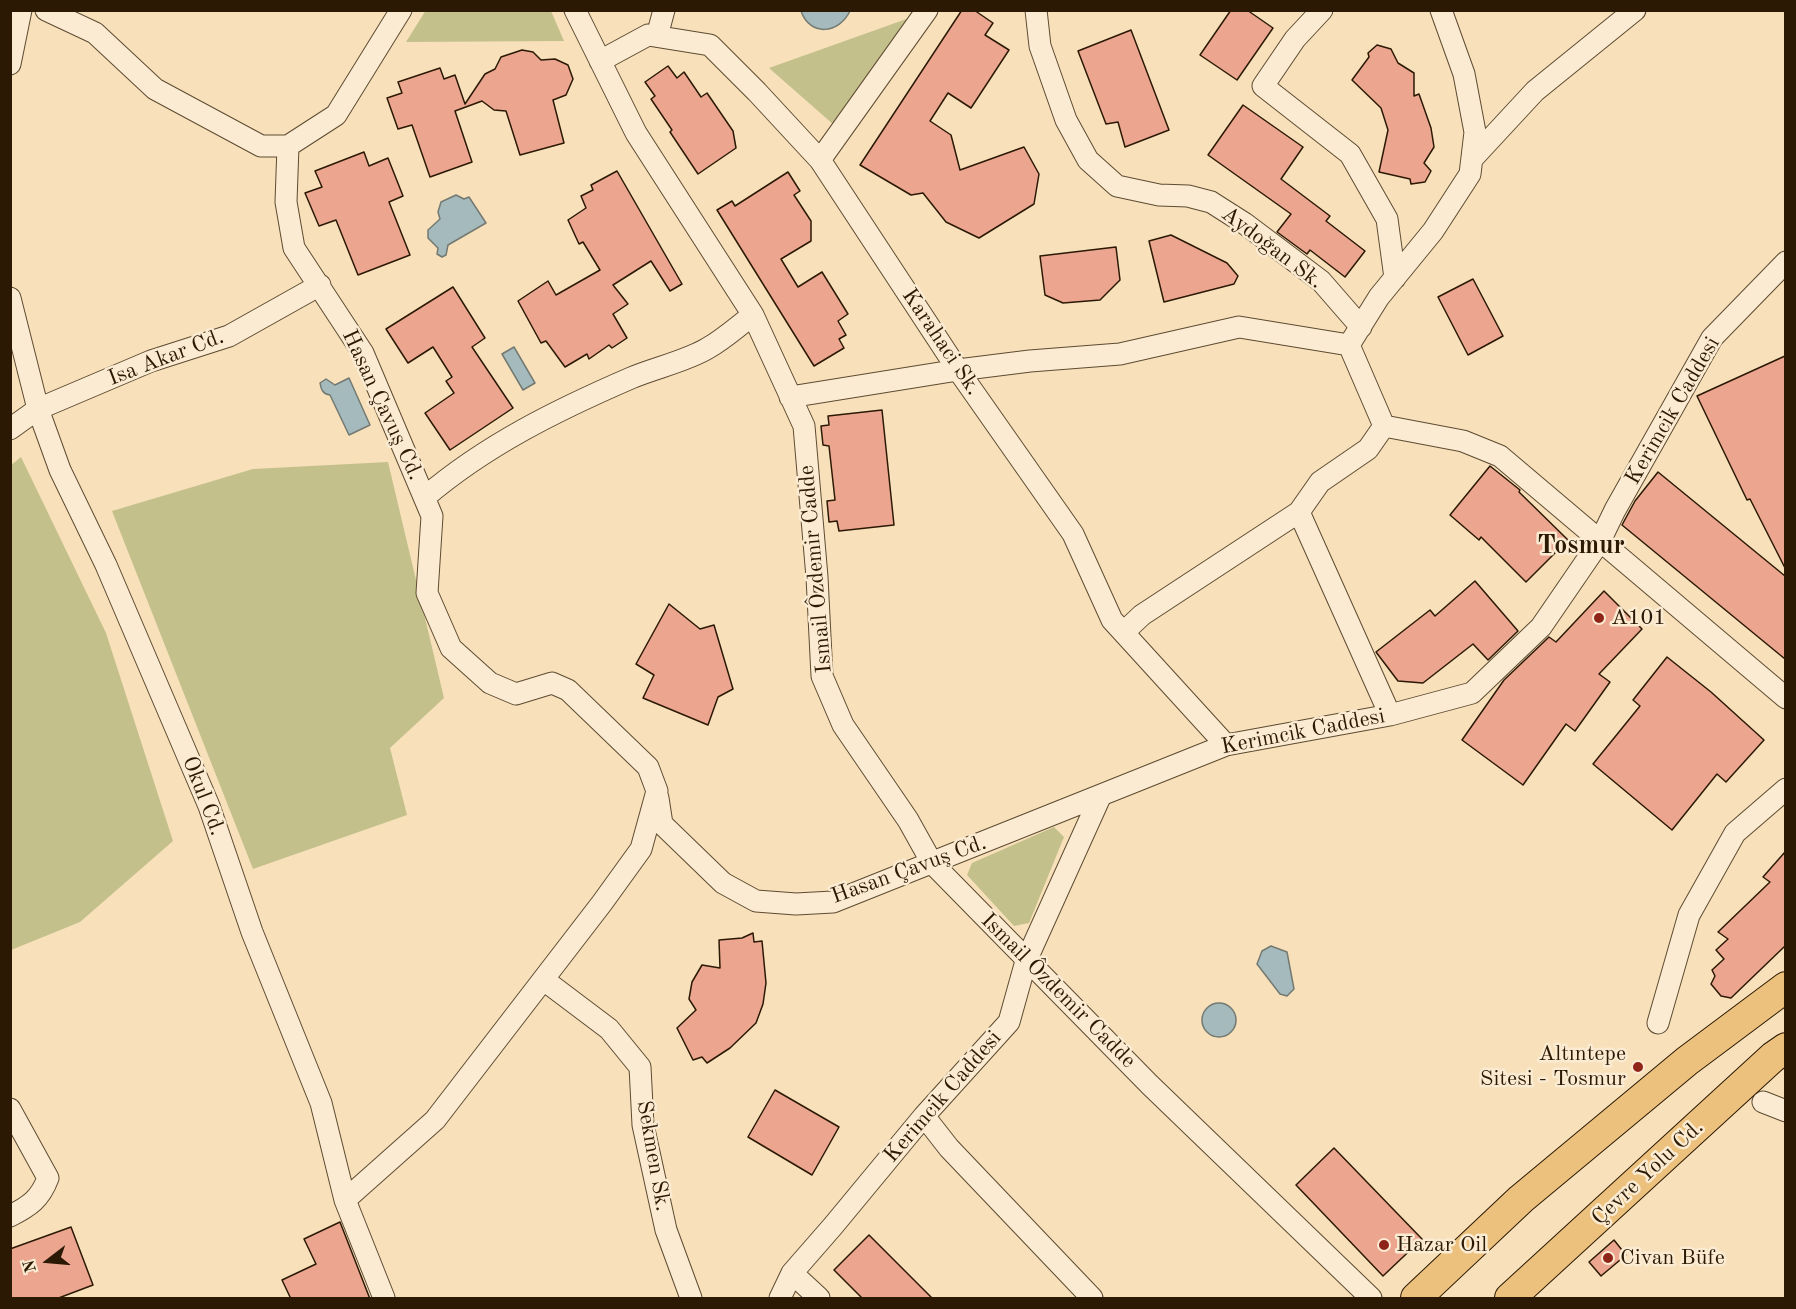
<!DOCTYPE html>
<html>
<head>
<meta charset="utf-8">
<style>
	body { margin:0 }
	#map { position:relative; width:1796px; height:1309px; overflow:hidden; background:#f7e0ba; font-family:"Old Standard TT",serif }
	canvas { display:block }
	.frame { position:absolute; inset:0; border:12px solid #2b1903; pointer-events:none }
	.north { position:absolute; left:18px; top:1231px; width:60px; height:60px; -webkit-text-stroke:4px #faebd2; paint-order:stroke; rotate:254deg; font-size:16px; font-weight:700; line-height:24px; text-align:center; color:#2b1903 }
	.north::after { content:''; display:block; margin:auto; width:21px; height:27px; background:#2b1903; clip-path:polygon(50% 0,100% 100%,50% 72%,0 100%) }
</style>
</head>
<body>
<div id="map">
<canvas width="1796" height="1309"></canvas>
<div class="frame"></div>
<div class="north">N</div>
</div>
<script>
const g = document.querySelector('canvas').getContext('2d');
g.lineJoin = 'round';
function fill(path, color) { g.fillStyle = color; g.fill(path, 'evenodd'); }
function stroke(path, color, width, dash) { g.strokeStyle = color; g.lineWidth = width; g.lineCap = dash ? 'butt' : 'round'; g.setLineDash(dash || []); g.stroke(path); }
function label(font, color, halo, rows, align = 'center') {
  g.font = font + ' "Old Standard TT",serif'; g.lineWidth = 5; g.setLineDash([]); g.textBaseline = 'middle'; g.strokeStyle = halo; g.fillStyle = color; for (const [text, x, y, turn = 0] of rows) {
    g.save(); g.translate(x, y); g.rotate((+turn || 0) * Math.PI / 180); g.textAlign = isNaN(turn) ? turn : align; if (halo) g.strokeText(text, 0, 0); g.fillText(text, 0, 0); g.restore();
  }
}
fill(new Path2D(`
	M 426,10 L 551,11 L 564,41 L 406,42 Z
	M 912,17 L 834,125 L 769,68 Z
	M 21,457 L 106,633 L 173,841 L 80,922 L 11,950 L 10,466 Z
	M 388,462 L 444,698 L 390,748 L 407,815 L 253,869 L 112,511 L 253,469 Z
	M 1054,827 L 1064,837 L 1029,923 L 1014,926 L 967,875 L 972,863 Z`), '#c4c08b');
const water = new Path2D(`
	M 801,11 L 801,10 L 850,11 C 839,34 810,37 801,11 Z
	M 456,195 L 464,199 L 469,197 L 486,223 L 448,245 L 446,255 L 442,257 L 437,254 L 438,248 L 428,238 L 428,230 L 440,219 L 438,212 L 441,202 Z
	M 514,347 L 535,383 L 523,390 L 502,354 Z
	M 349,378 L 370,425 L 349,435 L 330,395 C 323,394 321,390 320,383 L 326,379 L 335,385 Z
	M 1271,946 L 1287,952 L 1294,989 L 1287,996 L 1280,994 L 1257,964 L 1262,951 Z
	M1202 1020a17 17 0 1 1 34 0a17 17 0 1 1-34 0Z`);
fill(water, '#a4babc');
stroke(water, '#747a72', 1.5);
const building = new Path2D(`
	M 962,10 L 974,10 L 993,23 L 985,35 L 1009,50 L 971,108 L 948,93 L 930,121 L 951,135 L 960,170 L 1024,147 L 1039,174 L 1034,204 L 979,238 L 946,222 L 923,193 L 911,195 L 860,165 Z
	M 1231,10 L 1247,10 L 1273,28 L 1237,80 L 1200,55 Z
	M 1131,30 L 1169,130 L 1125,147 L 1118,122 L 1106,124 L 1078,51 Z
	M 1377,45 L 1391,49 L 1398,63 L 1414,73 L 1414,96 L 1419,94 L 1431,128 L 1434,147 L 1424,163 L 1431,171 L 1425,182 L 1411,184 L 1410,179 L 1379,172 L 1388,130 L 1381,108 L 1352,80 L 1369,57 L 1368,53 Z
	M 522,50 L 533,52 L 541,60 L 555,59 L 568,65 L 573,79 L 566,95 L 553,100 L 564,143 L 520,155 L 506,111 L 494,110 L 482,101 L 455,111 L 472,162 L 430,177 L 412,125 L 398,129 L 387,98 L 402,93 L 398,82 L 440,68 L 444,79 L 455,75 L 465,104 L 485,74 L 495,69 L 501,57 Z
	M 668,66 L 677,78 L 684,72 L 701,97 L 707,93 L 733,131 L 736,148 L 698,174 L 670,132 L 672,130 L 651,99 L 655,96 L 645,82 Z
	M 1243,105 L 1303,147 L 1281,179 L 1330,216 L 1326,221 L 1365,251 L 1345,277 L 1310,250 L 1307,254 L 1277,232 L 1291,214 L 1208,155 Z
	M 364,152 L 369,166 L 388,158 L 403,196 L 389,202 L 410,255 L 358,275 L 336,220 L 319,226 L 305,193 L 322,187 L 315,171 Z
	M 617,171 L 682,284 L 670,291 L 651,261 L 613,285 L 628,304 L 613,314 L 627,338 L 612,348 L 609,345 L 589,359 L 587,354 L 565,367 L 546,341 L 541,343 L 518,301 L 548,281 L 556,295 L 600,270 L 583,242 L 579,244 L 568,220 L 586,208 L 581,196 L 593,190 L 591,185 Z
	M 788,172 L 800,191 L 794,195 L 811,221 L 811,241 L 781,259 L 798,287 L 822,272 L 848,314 L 838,321 L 846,335 L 839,339 L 844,348 L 814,366 L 717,210 L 732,201 L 735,206 Z
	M 1171,235 L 1227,263 L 1238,276 L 1234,284 L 1164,302 L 1149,241 Z
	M 1116,247 L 1120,280 L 1100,300 L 1063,303 L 1045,295 L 1040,256 Z
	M 1473,279 L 1503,336 L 1468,355 L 1438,297 Z
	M 453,287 L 485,338 L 472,347 L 513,408 L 450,450 L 425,413 L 454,393 L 446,381 L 452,377 L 433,347 L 408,363 L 386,329 Z
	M 1785,356 L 1785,568 L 1750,499 L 1747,500 L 1697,396 Z
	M 882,410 L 894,525 L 839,531 L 837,521 L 829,522 L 827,501 L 835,500 L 829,446 L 823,445 L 821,426 L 829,425 L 828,416 Z
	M 1490,466 L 1520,490 L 1519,492 L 1568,540 L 1526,582 L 1481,537 L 1479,540 L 1450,515 Z
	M 1658,472 L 1785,576 L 1785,659 L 1622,525 L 1635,501 Z
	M 1475,581 L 1518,631 L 1488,660 L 1473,644 L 1423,683 L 1398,681 L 1376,652 L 1430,610 L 1435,616 Z
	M 1604,591 L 1642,629 L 1599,674 L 1610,682 L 1575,731 L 1566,724 L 1523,785 L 1462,740 L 1504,680 L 1549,637 L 1556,642 Z
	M 669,604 L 700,629 L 714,625 L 733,689 L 718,697 L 708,725 L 643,698 L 654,675 L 636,664 Z
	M 1667,657 L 1711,692 L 1764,740 L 1726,782 L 1717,774 L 1672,830 L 1593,764 L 1640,706 L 1633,700 Z
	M 1785,852 L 1785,946 L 1731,998 L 1721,996 L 1711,984 L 1715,976 L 1712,970 L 1724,959 L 1716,950 L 1728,939 L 1718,932 L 1770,882 L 1763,877 Z
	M 753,933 L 754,942 L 762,941 L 766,983 L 763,1004 L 756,1023 L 730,1048 L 707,1063 L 702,1057 L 693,1060 L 677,1028 L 696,1010 L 689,999 L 692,982 L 702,965 L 720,968 L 719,940 L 742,938 Z
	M 775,1090 L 839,1127 L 812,1175 L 748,1137 Z
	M 1334,1148 L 1422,1239 L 1383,1276 L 1296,1185 Z
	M 340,1222 L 370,1299 L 291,1299 L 282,1280 L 316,1264 L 304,1239 Z
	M 71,1227 L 93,1285 L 56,1299 L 10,1299 L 10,1249 Z
	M 869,1235 L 933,1299 L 863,1299 L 834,1270 Z
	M 1614,1240 L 1626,1255 L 1601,1276 L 1589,1262 Z`);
fill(building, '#eca690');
stroke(building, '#2b1903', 1.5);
const minor = new Path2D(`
	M 46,10 L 95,33 L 155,89 L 261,146 L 288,146 L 286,202 L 294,248 L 363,353 L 432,516 L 427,593 L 451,648 L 490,683 L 516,694 L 552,683 L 568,690 L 648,767 L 657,791 L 641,849 L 602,903 L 435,1120 L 345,1200
	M 575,10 L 636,133 L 753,315 L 804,426 L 817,577 L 822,676 L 843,725 L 908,820 L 932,863 L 1150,1085 L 1371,1298
	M 1036,10 L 1040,46 L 1066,120 L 1088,160 L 1117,186 L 1159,195 L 1188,196 L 1211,202 L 1244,223 L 1321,281 L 1361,327
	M 1322,10 L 1295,39 L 1263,86 L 1350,154 L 1387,219 L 1395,278
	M 1441,10 L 1464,74 L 1475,132 L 1470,174 L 1433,231 L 1379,297 L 1349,345 L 1384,426 L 1463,441 L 1500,456 L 1786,698
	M 657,36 L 664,10
	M 600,61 L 648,35 L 710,45 L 757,92 L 820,160 L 958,370 L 1073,534 L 1112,620 L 1226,745
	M 10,64 L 21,10
	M 288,146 L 336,115 L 401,10
	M 1472,159 L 1535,91 L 1635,10
	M 820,160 L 927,10
	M 10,298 L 38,409 L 60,470 L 106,565 L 209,806 L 252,932 L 321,1103 L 345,1200 L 384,1298
	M 790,397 L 958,370 L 1030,361 L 1120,354 L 1239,327 L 1349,345
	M 10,429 L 38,409 L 151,361 L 229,336 L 320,285
	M 425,497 C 486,445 557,410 631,378 C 654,368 687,361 708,348 C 724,339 738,326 753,315
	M 1299,512 L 1390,715
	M 1124,632 L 1142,615 L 1299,512 L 1320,482 L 1368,449 L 1384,426
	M 658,798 L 662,824 L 723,883 L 756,901 L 796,904 L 833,902 L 1101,795
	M 544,980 L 609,1029 L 640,1067 L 643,1125 L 666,1230 L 691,1298
	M 1658,1023 L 1689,915 L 1735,833 L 1786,789
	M 1763,1102 L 1786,1111
	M 10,1109 L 48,1178 C 40,1199 30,1206 10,1216
	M 924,1116 L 949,1148 L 1092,1298
	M 792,1273 L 819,1298
	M 780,1298 L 792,1273 L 833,1226 L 924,1116 L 1009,1022 L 1026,961 L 1101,795 L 1226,745 L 1390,715 L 1472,693 L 1541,627 L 1600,541 L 1615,510 L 1712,338 L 1786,262`);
const highway = new Path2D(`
	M 1416,1298 L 1521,1199 L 1687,1061 L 1786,987
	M 1510,1298 L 1773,1057 L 1786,1048`);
stroke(minor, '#5e4b31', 23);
stroke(highway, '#2b1903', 32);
stroke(minor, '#faebd2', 21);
stroke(highway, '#ecc07d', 30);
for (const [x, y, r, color] of [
	[1599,618,6,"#8f2418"],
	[1638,1067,6,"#8f2418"],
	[1384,1245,6,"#8f2418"],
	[1608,1258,6,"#8f2418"]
]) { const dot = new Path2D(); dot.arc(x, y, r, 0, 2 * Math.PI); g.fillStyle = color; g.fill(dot); stroke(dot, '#faebd2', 2); }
label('22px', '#2b1903', '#faebd2', [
	["Aydoğan Sk.",1272,248,37],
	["Karahaci Sk.",941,342,56],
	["Isa Akar Cd.",166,358,-21],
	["Hasan Çavuş Cd.",382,405,65],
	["Kerimcik Caddesi",1673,411,-60],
	["Ismail Ôzdemir Cadde",816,569,-95],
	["Kerimcik Caddesi",1303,732,-11],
	["Okul Cd.",203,796,69],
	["Hasan Çavuş Cd.",909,870,-20],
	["Ismail Ôzdemir Cadde",1058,991,45],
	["Kerimcik Caddesi",943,1097,-49],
	["Sekmen Sk.",653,1156,80],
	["Çevre Yolu Cd.",1648,1173,-43]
]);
label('22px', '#2b1903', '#faebd2', [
	["A101",1611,618],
	["Altıntepe",1626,1054,"right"],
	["Sitesi - Tosmur",1626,1079,"right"],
	["Hazar Oil",1396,1245],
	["Civan Büfe",1620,1258]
], 'left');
label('bold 26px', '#2b1903', '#faebd2', [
	["Tosmur",1581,546]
]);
</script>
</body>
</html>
